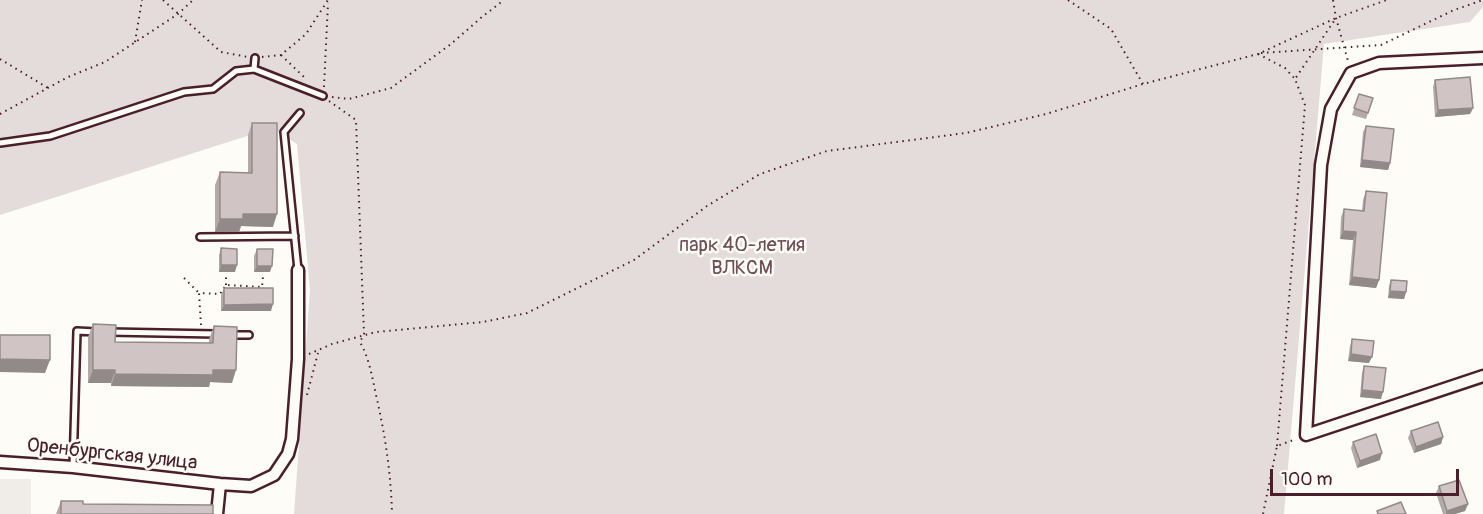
<!DOCTYPE html>
<html>
<head>
<meta charset="utf-8">
<style>
	body { margin:0 }
	#map { position:relative; width:1483px; height:514px; overflow:hidden; background:#fdfcf7; font-family:Pangolin,sans-serif }
	canvas { display:block }
	.scale { position:absolute; left:1270px; top:469px; width:189px; height:27px; box-sizing:border-box; border:3px solid #4a1f2b; border-top:0; padding-left:8px; font-size:18px; line-height:21px; white-space:nowrap; color:#4a1f2b; -webkit-text-stroke:4px #fdfcf7; paint-order:stroke }
</style>
</head>
<body>
<div id="map">
<canvas width="1483" height="514"></canvas>
<div class="scale">100 m</div>
</div>
<script>
const g = document.querySelector('canvas').getContext('2d');
g.lineJoin = 'round';
function fill(path, color) { g.fillStyle = color; g.fill(path, 'evenodd'); }
function stroke(path, color, width, dash) { g.strokeStyle = color; g.lineWidth = width; g.lineCap = dash ? 'butt' : 'round'; g.setLineDash(dash || []); g.stroke(path); }
function label(font, color, halo, rows, align = 'center') {
  g.font = font + ' Pangolin,sans-serif'; g.lineWidth = 5; g.setLineDash([]); g.textBaseline = 'middle'; g.strokeStyle = halo; g.fillStyle = color; for (const [text, x, y, turn = 0] of rows) {
    g.save(); g.translate(x, y); g.rotate((+turn || 0) * Math.PI / 180); g.textAlign = isNaN(turn) ? turn : align; if (halo) g.strokeText(text, 0, 0); g.fillText(text, 0, 0); g.restore();
  }
}
fill(new Path2D(`
	M 0,479 L 31,479 L 31,514 L 0,514 Z`), '#f0ece8');
fill(new Path2D(`
	M 0,0 L 1483,0 L 1483,7 L 1470,22 L 1324,44 L 1284,514 L 294,514 L 310,290 L 297,144 L 272,128 L 0,215 Z`), '#e3dcda');
const lane = new Path2D(`
	M 254,69 L 255,58
	M 0,143 L 50,136 L 184,92 L 213,89 L 236,71 L 254,69 L 323,96
	M 200,237 L 295,236
	M 298,270 L 284,132 L 300,113
	M 109,332 L 216,334
	M 232,335 L 249,335
	M 73,467 L 77,331 L 96,332`);
const street = new Path2D(`
	M 1483,58 L 1379,63 L 1351,73 L 1331,109 L 1321,165 L 1306,435 L 1483,376
	M 0,462 L 73,467 L 220,484 L 251,486 L 274,475 L 288,454 L 292,439 L 298,359 L 298,270
	M 217,514 L 220,484`);
stroke(lane, '#4a1f2b', 10);
stroke(street, '#4a1f2b', 15);
stroke(new Path2D(`
	M 163,0 L 221,52 L 248,57
	M 1068,0 L 1111,29 L 1143,84
	M 1333,0 L 1336,18 L 1348,61
	M 135,42 L 142,0
	M 1261,53 L 1381,45 L 1454,10 L 1483,0
	M 1258,54 L 1285,68 L 1295,79
	M 281,55 L 305,78
	M 262,57 L 281,55 L 306,34 L 328,0
	M 0,59 L 48,88
	M 324,87 L 328,3
	M 332,97 L 349,99 L 391,88 L 451,44 L 482,17 L 504,0
	M 329,101 L 356,120 L 364,334 L 360,342 C 369,358 372,376 376,395 C 385,434 391,473 392,514
	M 0,114 L 68,77 L 105,62 L 178,14 L 193,0
	M 184,278 L 199,293
	M 226,285 L 226,275
	M 201,325 L 199,293 L 220,294 L 226,285 L 262,287 L 263,276
	M 309,354 L 332,344 L 376,332 L 483,322 L 527,313 L 634,260 L 707,206 L 760,174 L 827,151 L 966,133 L 1046,114 L 1143,84 L 1258,54 L 1336,18 L 1387,0
	M 307,395 L 319,349
	M 1277,446 L 1305,105 L 1295,79 L 1334,21
	M 1263,514 L 1277,446 L 1296,439`), '#4a1f2b', 2, [1.5, 4.5]);
stroke(lane, '#fdfcf7', 5);
stroke(street, '#fdfcf7', 10);
fill(new Path2D(`
	M 1435,80 L 1473,108 L 1470,114 L 1435,117 L 1433,87 Z
	M 1359,94 L 1373,98 L 1366,119 L 1352,115 Z
	M 252,123 L 273,227 L 241,226 L 239,232 L 215,232 L 215,185 L 220,172 L 248,173 L 248,135 Z
	M 1366,126 L 1390,163 L 1388,170 L 1360,167 L 1363,132 Z
	M 1366,191 L 1379,280 L 1376,288 L 1349,285 L 1353,240 L 1340,239 L 1341,217 L 1344,209 L 1362,211 L 1363,200 Z
	M 221,248 L 235,272 L 219,272 L 219,255 Z
	M 257,249 L 270,272 L 254,272 L 254,256 Z
	M 1391,280 L 1406,292 L 1404,299 L 1388,298 L 1389,286 Z
	M 224,288 L 271,311 L 221,311 L 221,295 Z
	M 93,324 L 115,342 L 209,343 L 209,339 L 214,326 L 232,383 L 210,382 L 209,387 L 111,386 L 111,383 L 88,383 L 88,337 Z
	M 1352,339 L 1369,363 L 1348,361 L 1350,346 Z
	M 1364,366 L 1381,399 L 1360,397 L 1362,373 Z
	M 1411,431 L 1443,437 L 1441,444 L 1414,453 L 1408,438 Z
	M 1353,442 L 1380,460 L 1357,468 L 1351,448 Z
	M 1439,486 L 1468,504 L 1465,511 L 1455,514 L 1443,514 L 1436,493 Z
	M 61,501 L 83,504 L 213,514 L 56,514 Z`), '#b3a9a9');
fill(new Path2D(`
	M 1473,108 L 1470,114 L 1435,117 L 1438,110 Z
	M 1362,160 L 1390,163 L 1388,170 L 1360,167 Z
	M 243,214 L 277,214 L 273,227 L 241,226 L 239,232 L 215,232 L 220,219 Z
	M 1343,231 L 1356,232 L 1353,240 L 1340,239 Z
	M 221,265 L 237,265 L 235,272 L 219,272 Z
	M 257,266 L 272,266 L 270,272 L 254,272 Z
	M 1352,277 L 1379,280 L 1376,288 L 1349,285 Z
	M 1390,291 L 1406,292 L 1404,299 L 1388,298 Z
	M 273,304 L 271,311 L 221,311 L 224,305 Z
	M 1351,354 L 1372,357 L 1369,363 L 1348,361 Z
	M 0,359 L 50,360 L 45,373 L 0,372 Z
	M 93,370 L 115,370 L 111,383 L 88,383 Z
	M 213,370 L 236,370 L 232,383 L 210,382 L 209,387 L 111,386 L 115,374 Z
	M 1362,390 L 1383,392 L 1381,399 L 1360,397 Z
	M 1443,437 L 1441,444 L 1414,453 L 1416,447 Z
	M 1382,453 L 1380,460 L 1357,468 L 1360,461 Z
	M 1468,504 L 1465,511 L 1455,514 L 1446,514 L 1447,511 Z`), '#928a89');
const building = new Path2D(`
	M 1470,77 L 1473,108 L 1438,110 L 1435,80 Z
	M 1359,94 L 1373,98 L 1368,113 L 1354,108 Z
	M 252,123 L 277,123 L 277,214 L 243,214 L 243,219 L 220,219 L 220,172 L 252,173 Z
	M 1366,126 L 1394,129 L 1390,163 L 1362,160 Z
	M 1366,191 L 1387,193 L 1379,280 L 1352,277 L 1356,232 L 1343,231 L 1344,209 L 1364,211 Z
	M 221,248 L 237,249 L 237,265 L 221,265 Z
	M 257,249 L 273,249 L 272,266 L 257,266 Z
	M 1391,280 L 1407,281 L 1406,292 L 1390,291 Z
	M 224,288 L 273,288 L 273,304 L 224,305 Z
	M 93,324 L 116,325 L 115,342 L 213,343 L 214,326 L 237,327 L 236,370 L 213,370 L 213,375 L 115,374 L 115,370 L 93,370 Z
	M 0,335 L 50,335 L 50,360 L 0,359 Z
	M 1352,339 L 1374,341 L 1372,357 L 1351,354 Z
	M 1364,366 L 1386,368 L 1383,392 L 1362,390 Z
	M 1438,422 L 1443,437 L 1416,447 L 1411,431 Z
	M 1376,434 L 1382,453 L 1360,461 L 1353,442 Z
	M 1459,480 L 1468,504 L 1447,511 L 1439,486 Z
	M 61,501 L 83,501 L 83,504 L 213,505 L 213,514 L 61,514 Z
	M 1401,502 L 1406,514 L 1378,514 L 1377,511 Z`);
fill(building, '#d0c5c4');
stroke(building, '#928a89', 1.5);
label('20px', '#704e57', '#fdfcf7', [
	["парк 40-летия",742,246],
	["ВЛКСМ",742,269]
]);
label('20px', '#4a1f2b', '#fdfcf7', [
	["Оренбургская улица",112,455,6]
]);
</script>
</body>
</html>
